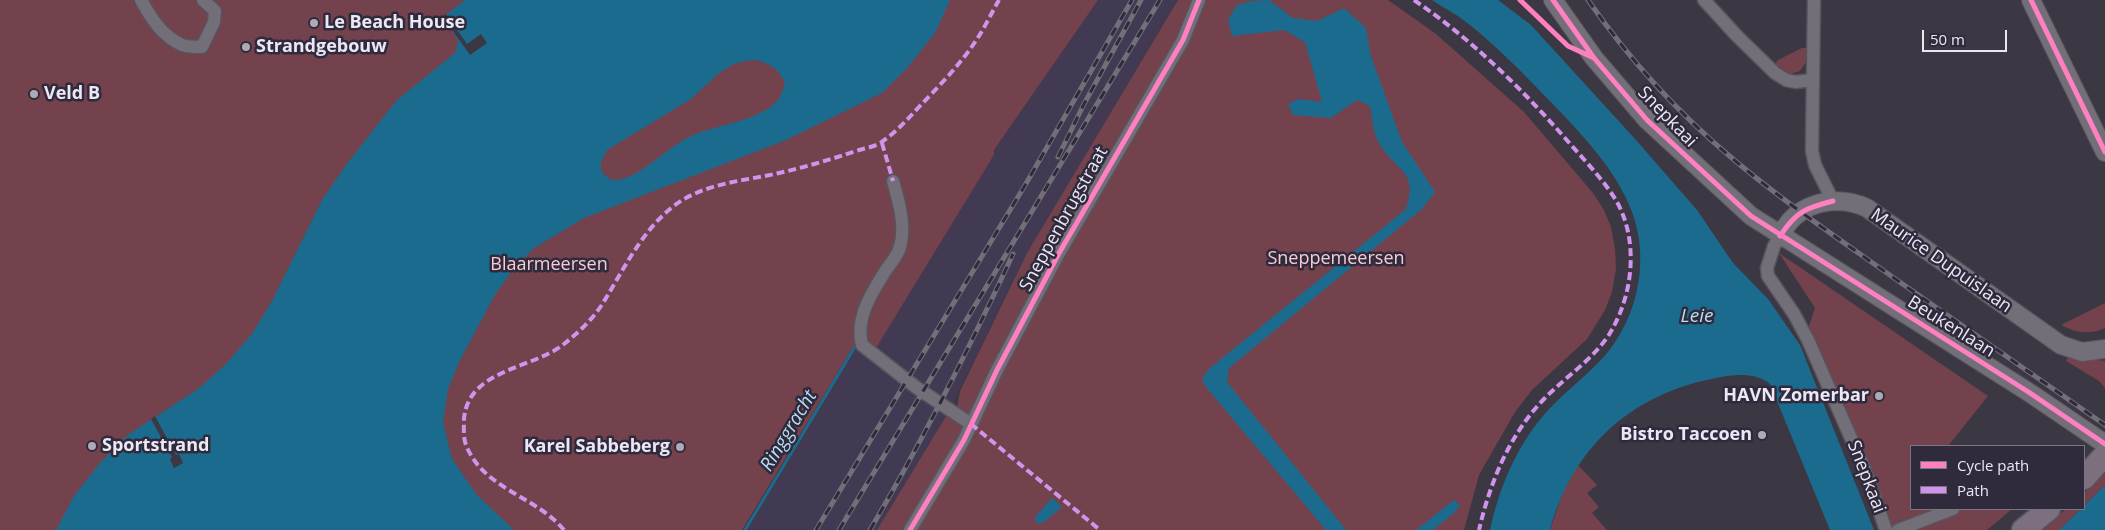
<!DOCTYPE html>
<html>
<head>
<meta charset="utf-8">
<style>
	body { margin:0 }
	#map { position:relative; width:2105px; height:530px; overflow:hidden; background:#3c3843; font-family:"Open Sans",sans-serif }
	canvas { display:block }
	.legend { position:absolute; left:1910px; top:445px; width:175px; height:65px; box-sizing:border-box; background:#302a3d; border:1px solid #7b7686; margin:0; padding:6px 9px; list-style:none; font-size:15px; color:#ebe7f4 }
	.legend li { display:flex; align-items:center; gap:10px; height:25px }
	.legend b { width:25px; border:1px solid #7b7686 }
	.scale { position:absolute; left:1922px; top:30px; width:85px; height:22px; box-sizing:border-box; border:2px solid #ebe7f4; border-top:0; padding-left:6px; font-size:15px; line-height:18px; white-space:nowrap; color:#ebe7f4; -webkit-text-stroke:4px #302a3d; paint-order:stroke }
</style>
</head>
<body>
<div id="map">
<canvas width="2105" height="530"></canvas>
<ul class="legend">
<li><b style="height:6px;background:#ff80c0"></b>Cycle path</li>
<li><b style="height:6px;background:#d193ec"></b>Path</li>
</ul>
<div class="scale">50 m</div>
</div>
<script>
const g = document.querySelector('canvas').getContext('2d');
g.lineJoin = 'round';
function fill(path, color) { g.fillStyle = color; g.fill(path, 'evenodd'); }
function stroke(path, color, width, dash) { g.strokeStyle = color; g.lineWidth = width; g.lineCap = dash ? 'butt' : 'round'; g.setLineDash(dash || []); g.stroke(path); }
function label(font, color, halo, rows, align = 'center') {
  g.font = font + ' "Open Sans",sans-serif'; g.lineWidth = 5; g.setLineDash([]); g.textBaseline = 'middle'; g.strokeStyle = halo; g.fillStyle = color; for (const [text, x, y, turn = 0] of rows) {
    g.save(); g.translate(x, y); g.rotate((+turn || 0) * Math.PI / 180); g.textAlign = isNaN(turn) ? turn : align; if (halo) g.strokeText(text, 0, 0); g.fillText(text, 0, 0); g.restore();
  }
}
fill(new Path2D(`
	M 1098,0 L 1178,0 L 1027,253 L 948,413 L 877,530 L 745,530 L 856,345 L 876,347 L 994,155 L 994,150 Z`), '#423a52');
fill(new Path2D(`
	M 0,0 L 1098,0 L 994,150 L 994,155 L 876,348 L 855,344 L 742,530 L 0,530 Z
	M 1178,0 L 1388,0 L 1436,34 L 1524,112 L 1593,193 L 1604,210 L 1611,227 L 1615,249 L 1616,269 L 1612,292 L 1605,310 L 1587,339 L 1532,390 L 1515,412 L 1479,475 L 1464,530 L 877,530 L 948,413 L 966,426 L 974,437 L 976,428 L 971,418 L 957,408 L 960,391 L 1027,253 Z
	M 1802,48 L 1806,48 L 1806,62 L 1800,71 L 1790,74 L 1775,64 L 1778,60 Z
	M 1779,253 L 1988,396 L 1948,446 L 1911,446 L 1911,509 L 2012,509 L 1987,530 L 1891,530 L 1877,485 L 1809,326 L 1815,308 Z
	M 2105,303 L 2105,328 C 2089,335 2076,333 2061,325 Z
	M 2069,356 L 2105,361 L 2105,388 L 2099,381 L 2066,361 Z
	M 1578,465 L 1597,485 L 1587,493 L 1599,507 L 1592,513 L 1607,530 L 1550,530 L 1566,483 Z
	M 2105,472 L 2105,485 L 2084,506 L 2084,493 Z
	M 2066,509 L 2081,509 L 2059,530 L 2040,530 Z`), '#73424d');
fill(new Path2D(`
	M 465,0 L 950,0 L 935,33 L 907,68 L 882,93 L 786,140 L 584,218 L 534,248 L 514,268 L 496,293 L 460,360 L 448,389 L 443,422 L 452,459 L 477,495 L 514,530 L 56,530 L 74,496 L 100,463 L 129,434 L 198,389 L 225,365 L 252,334 L 273,299 L 322,200 L 346,165 L 396,101 L 456,52 L 458,40 L 443,17 ZM 756,60 C 771,64 779,69 785,83 C 782,94 779,101 769,108 C 745,123 718,125 693,135 C 669,145 641,178 616,180 C 609,180 605,176 601,170 L 601,162 L 607,150 L 691,99 L 719,73 L 734,64 L 745,61 Z
	M 1269,0 L 1293,18 L 1317,21 L 1344,8 L 1366,28 L 1371,56 L 1402,142 L 1435,192 L 1422,209 L 1229,368 L 1227,382 L 1346,530 L 1326,530 L 1206,387 L 1202,379 L 1210,368 L 1406,209 C 1420,169 1393,171 1378,141 C 1373,132 1372,117 1370,106 L 1357,100 L 1331,118 L 1293,115 L 1288,104 L 1299,99 L 1322,102 L 1305,42 L 1284,30 L 1232,36 L 1228,20 L 1237,5 L 1252,1 Z
	M 1432,0 L 1498,0 L 1531,25 L 1636,140 L 1697,210 L 1733,263 L 1768,299 L 1800,345 L 1874,530 L 1830,530 L 1770,384 C 1754,371 1730,375 1711,379 C 1629,396 1572,449 1550,530 L 1490,530 C 1500,484 1520,438 1554,404 C 1573,385 1595,369 1611,348 C 1639,310 1649,257 1632,212 C 1616,168 1576,128 1544,95 C 1521,71 1496,46 1470,25 C 1458,15 1444,8 1432,0 Z
	M 2105,485 L 2105,530 L 2059,530 L 2081,509 L 2084,509 L 2084,506 Z
	M 1052,498 L 1062,507 L 1043,523 L 1037,523 L 1035,520 L 1036,516 Z
	M 1454,500 L 1460,505 L 1455,512 L 1433,530 L 1416,530 Z`), '#1b6b8f');
fill(new Path2D(`
	M 446,14 L 467,44 L 481,34 L 487,43 L 470,55 L 443,17 Z
	M 155,416 L 176,455 L 179,454 L 183,463 L 174,468 L 170,459 L 172,457 L 151,419 Z`), '#3c3843');
stroke(new Path2D(`
	M 745,530 L 856,345`), '#1b6b8f', 3);
const street = new Path2D(`
	M 141,0 C 151,18 162,36 182,45 C 188,47 196,47 202,47 L 214,22 L 215,11 L 203,0
	M 1704,0 L 1737,36 L 1775,73 L 1786,80 L 1796,82 L 1812,80
	M 1814,0 L 1812,151 L 1815,165 L 1833,201
	M 893,181 C 899,202 906,226 900,247 C 898,255 891,263 886,270 C 872,292 855,318 862,345 L 917,388 L 971,424
	M 1780,236 L 1774,246 L 1767,268 L 1768,276 L 1794,314 L 1808,340 L 1865,470 L 1886,530
	M 910,530 L 964,440 L 997,370 L 1058,255 L 1183,40 L 1199,0
	M 1898,530 L 1953,509`);
const secondary = new Path2D(`
	M 1553,0 L 1594,58 L 1647,120 L 1751,216 L 2030,393 L 2105,444
	M 2031,0 L 2105,152
	M 1780,236 C 1784,229 1788,222 1794,217 C 1814,199 1844,197 1867,208 L 2061,345 L 2082,352 L 2105,349`);
const highway = new Path2D(`
	M 2084,478 L 2105,455
	M 2023,530 L 2049,509`);
stroke(street, '#58545e', 15);
stroke(secondary, '#58545e', 20);
stroke(highway, '#58545e', 25);
stroke(street, '#736f79', 12);
stroke(secondary, '#736f79', 18);
stroke(highway, '#7c6f7e', 22);
const rail = new Path2D(`
	M 1588,0 C 1629,59 1678,113 1733,159 C 1784,202 1839,239 1894,278 C 1964,327 2035,376 2105,425
	M 1058,157 L 1084,104 L 1141,0
	M 816,530 L 1024,187 L 1132,0
	M 839,530 L 1160,0
	M 870,530 C 923,440 969,349 1013,254`);
stroke(rail, '#736f79', 5);
stroke(rail, '#302a3d', 3, [9]);
stroke(new Path2D(`
	M 1414,0 C 1474,41 1525,92 1572,146 C 1588,164 1605,182 1617,202 C 1639,242 1633,295 1610,333 C 1594,359 1565,377 1544,399 C 1509,435 1490,483 1479,530
	M 882,143 L 893,181
	M 971,424 L 1100,530
	M 564,530 C 536,496 483,489 466,445 C 463,437 464,427 464,419 C 468,369 533,369 564,344 C 579,332 593,319 603,303 C 624,269 642,230 675,205 C 705,183 744,181 779,173 C 806,167 832,159 859,150 C 867,148 877,146 883,141 C 896,132 907,120 918,108 C 938,87 959,66 975,42 C 984,29 991,14 999,0`), '#d193ec', 4, [8, 4]);
stroke(new Path2D(`
	M 1520,0 L 1568,46 L 1594,58
	M 1553,0 L 1594,58 L 1647,120 L 1751,216 L 2030,393 L 2105,444
	M 2031,0 L 2105,152
	M 1780,236 C 1796,212 1805,208 1833,201
	M 910,530 L 964,440 L 997,370 L 1058,255 L 1183,40 L 1199,0`), '#ff80c0', 5);
for (const [x, y, r, color] of [
	[314,23,5,"#aeaab6"],
	[246,47,5,"#aeaab6"],
	[34,94,5,"#aeaab6"],
	[1879,396,5,"#aeaab6"],
	[1762,435,5,"#aeaab6"],
	[92,446,5,"#aeaab6"],
	[680,447,5,"#aeaab6"]
]) { const dot = new Path2D(); dot.arc(x, y, r, 0, 2 * Math.PI); g.fillStyle = color; g.fill(dot); stroke(dot, '#302a3d', 2); }
label('bold 18px', '#ebe7f4', '#302a3d', [
	["Le Beach House",324,23],
	["Strandgebouw",256,47],
	["Veld B",44,94],
	["HAVN Zomerbar",1869,396,"right"],
	["Bistro Taccoen",1752,435,"right"],
	["Sportstrand",102,446],
	["Karel Sabbeberg",670,447,"right"]
], 'left');
label('18px', '#ebe7f4', '#302a3d', [
	["Snepkaai",1667,117,46],
	["Sneppenbrugstraat",1064,219,-61],
	["Maurice Dupuislaan",1941,261,35],
	["Beukenlaan",1951,327,32],
	["Snepkaai",1866,477,69]
]);
label('18px', '#f9ccd2', '#302a3d', [
	["Sneppemeersen",1336,259],
	["Blaarmeersen",549,265]
]);
label('italic 19px', '#b7def4', '#302a3d', [
	["Leie",1697,317],
	["Ringgracht",789,431,-59]
]);
</script>
</body>
</html>
